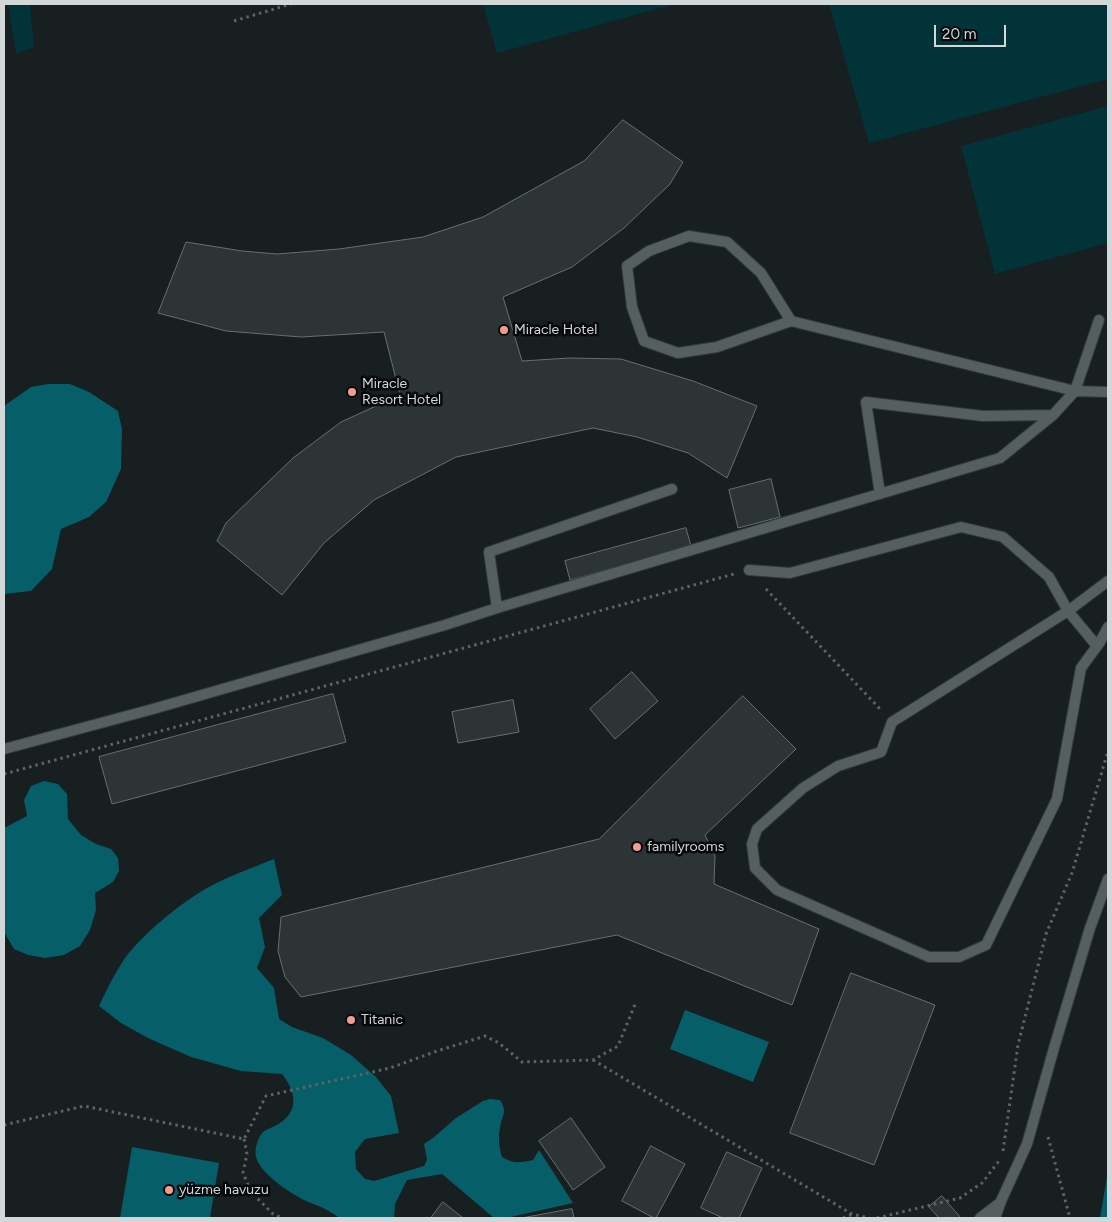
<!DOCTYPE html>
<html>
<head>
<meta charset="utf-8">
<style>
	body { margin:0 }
	#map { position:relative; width:1112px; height:1222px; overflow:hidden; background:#181f20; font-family:Figtree,sans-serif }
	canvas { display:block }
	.frame { position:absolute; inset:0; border:5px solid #d2d7d8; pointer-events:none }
	.scale { position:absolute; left:934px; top:25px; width:72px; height:22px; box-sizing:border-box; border:2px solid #d2d7d8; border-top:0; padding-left:6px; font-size:15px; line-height:18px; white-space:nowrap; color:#d2d7d8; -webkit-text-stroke:4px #060809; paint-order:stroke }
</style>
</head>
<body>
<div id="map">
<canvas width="1112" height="1222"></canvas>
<div class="frame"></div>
<div class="scale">20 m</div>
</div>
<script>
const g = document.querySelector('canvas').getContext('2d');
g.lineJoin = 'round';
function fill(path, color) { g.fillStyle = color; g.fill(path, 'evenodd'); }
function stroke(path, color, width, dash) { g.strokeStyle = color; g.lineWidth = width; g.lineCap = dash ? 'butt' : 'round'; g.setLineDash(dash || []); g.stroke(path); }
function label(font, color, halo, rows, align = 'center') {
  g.font = font + ' Figtree,sans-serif'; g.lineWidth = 5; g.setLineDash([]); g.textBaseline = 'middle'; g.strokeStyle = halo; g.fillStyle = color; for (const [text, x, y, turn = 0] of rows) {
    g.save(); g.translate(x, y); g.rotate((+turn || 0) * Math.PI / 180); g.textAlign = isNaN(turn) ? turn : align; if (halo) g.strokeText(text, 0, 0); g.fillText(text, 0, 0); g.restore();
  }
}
fill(new Path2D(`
	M 8,4 L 30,4 L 34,47 L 16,54 Z
	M 483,4 L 675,4 L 497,53 Z
	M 829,4 L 1108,4 L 1108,79 L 869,143 Z
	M 1108,106 L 1108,243 L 995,274 L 961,146 Z`), '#013339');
fill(new Path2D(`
	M 48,384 L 70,384 L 89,392 L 118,411 L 122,429 L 121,469 L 106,502 L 89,517 L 61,529 L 52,569 L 31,591 L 4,594 L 4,406 L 31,387 Z
	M 44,781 L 58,784 L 67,794 L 68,819 L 81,835 L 96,844 L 111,849 L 118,858 L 119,871 L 113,882 L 95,893 L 96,910 L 90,930 L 80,946 L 64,955 L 45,958 L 28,955 L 14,949 L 4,932 L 4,828 L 27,816 L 24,800 L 31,786 Z
	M 274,859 L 282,895 L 259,918 L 265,947 L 257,968 L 274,988 L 279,1019 L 292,1027 L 323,1038 L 351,1055 L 376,1077 L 391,1096 L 399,1133 L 365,1139 L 355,1152 L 356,1169 L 365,1179 L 374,1181 L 424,1166 L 427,1160 L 424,1144 L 433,1138 L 456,1118 L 483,1101 L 490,1099 L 500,1100 C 508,1113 502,1114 500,1128 C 498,1138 499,1147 502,1157 C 514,1164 519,1163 533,1160 L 539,1150 L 573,1203 L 506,1218 L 494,1218 L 442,1174 L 407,1180 L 395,1204 L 394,1218 L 338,1218 L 338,1217 C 334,1214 329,1211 325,1209 C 316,1204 305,1202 297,1196 C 284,1189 260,1172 256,1157 C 254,1150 258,1137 263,1132 C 268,1128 275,1127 280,1123 C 300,1110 295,1090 282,1074 L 241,1071 L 191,1057 L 148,1038 L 121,1023 L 99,1006 C 106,991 116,971 125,958 C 145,932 178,905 207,888 C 228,876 252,868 274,859 Z
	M 685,1010 L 769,1042 L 753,1082 L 670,1049 Z
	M 132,1147 L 219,1163 L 210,1218 L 120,1218 Z
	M 1108,1171 L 1108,1218 L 1100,1218 L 1107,1177 Z`), '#065e68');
const building = new Path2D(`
	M 623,120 L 683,162 L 670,184 L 624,228 L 572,267 L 503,297 L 522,361 L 569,358 L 621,359 L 693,381 L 757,406 L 727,478 L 688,453 L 637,437 L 593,428 L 456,457 L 374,500 L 324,543 L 282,595 L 217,541 L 226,523 L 293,458 L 341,422 L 400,395 L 384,332 L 301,337 L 226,331 L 158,313 L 186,242 L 242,251 L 277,254 L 339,249 L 423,237 L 483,217 L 584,161 Z
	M 771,479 L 780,517 L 738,528 L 729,490 Z
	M 686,528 L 691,546 L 570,580 L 565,561 Z
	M 632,672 L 658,701 L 615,739 L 590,709 Z
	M 333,694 L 346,742 L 112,804 L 99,757 Z
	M 743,696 L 796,749 L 705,835 L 715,856 L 714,884 L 819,929 L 792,1005 L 617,935 L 301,997 L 285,977 L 278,951 L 281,917 L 599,839 Z
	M 513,700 L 519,732 L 458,743 L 452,712 Z
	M 851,973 L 935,1005 L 874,1165 L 790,1133 Z
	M 571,1118 L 605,1167 L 573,1190 L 539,1141 Z
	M 651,1146 L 685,1164 L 656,1218 L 654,1218 L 622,1201 Z
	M 727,1152 L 762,1168 L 739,1218 L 723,1218 L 701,1208 Z
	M 942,1196 L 961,1218 L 939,1218 L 929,1207 Z
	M 443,1202 L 463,1218 L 431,1218 Z
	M 572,1209 L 574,1218 L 522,1218 Z`);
fill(building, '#2c3435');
stroke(building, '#676f71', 1);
const lane = new Path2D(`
	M 791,321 L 761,273 L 727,242 L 689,236 L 649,251 L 627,266 L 632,307 L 644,341 L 678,353 L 717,347 L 791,321 L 1075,391 L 1108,392
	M 672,489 L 489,552 L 497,608 L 1000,458 L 1053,415 L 1075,391 L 1099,320
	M 880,494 L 866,402 L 983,416 L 1053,415
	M 749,570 L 790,573 L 961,527 L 1003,537 L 1049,577 L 1068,611 L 1097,646
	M 1108,581 L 1068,611 L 892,722 L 881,752 L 838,766 L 803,788 L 757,829 L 752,844 L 755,868 L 777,890 L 929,957 L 959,957 L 986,945 L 1057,799 L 1081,668 L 1100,642 L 1108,627
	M 4,749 L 153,709 L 445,625 L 497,608
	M 980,1218 L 1001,1202
	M 995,1218 L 1001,1201 L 1027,1144 L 1054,1048 L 1090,928 L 1108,879`);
stroke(lane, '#353a3b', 12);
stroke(new Path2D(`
	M 234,21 L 291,4
	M 766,589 L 881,710
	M 4,774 L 734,574
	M 593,1060 L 852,1214 L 869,1218
	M 4,1125 L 84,1106 L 244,1139 L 266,1096 L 390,1068 L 437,1051 L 485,1036 L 499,1043 L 522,1062 L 593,1060 L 618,1046 L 636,1002
	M 1048,1137 L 1070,1218
	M 244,1139 L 247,1154 L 243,1173 L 251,1192 L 273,1214 L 282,1218
	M 1003,1151 L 1018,1045 L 1046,934 L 1072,873 L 1108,751
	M 843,1218 L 851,1215
	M 877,1218 L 960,1198 L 982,1183 L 999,1161`), '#5e6465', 3, [2.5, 4]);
stroke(lane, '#565f60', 10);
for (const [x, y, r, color] of [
	[504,330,5,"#f59c91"],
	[352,392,5,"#f59c91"],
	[637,847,5,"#f59c91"],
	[351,1020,5,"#f59c91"],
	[169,1190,5,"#f59c91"]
]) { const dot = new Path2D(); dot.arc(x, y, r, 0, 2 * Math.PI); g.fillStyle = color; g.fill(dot); stroke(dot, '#060809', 2); }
label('14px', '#d2d7d8', '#060809', [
	["Miracle Hotel",514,330],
	["Miracle",362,384],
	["Resort Hotel",362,400],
	["familyrooms",647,847],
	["Titanic",361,1020],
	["yüzme havuzu",179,1190]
], 'left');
</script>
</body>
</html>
